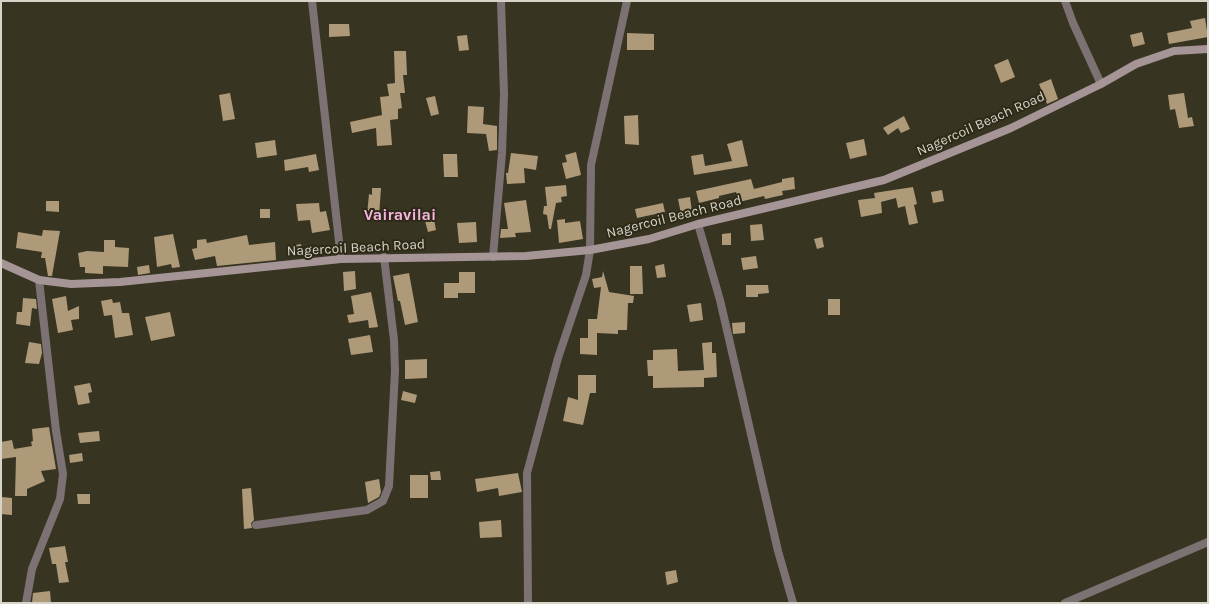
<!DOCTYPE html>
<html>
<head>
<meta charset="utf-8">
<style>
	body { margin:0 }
	#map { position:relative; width:1209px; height:604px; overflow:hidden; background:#383422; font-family:Karla,sans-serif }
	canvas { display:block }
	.frame { position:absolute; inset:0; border:2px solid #d6d3c9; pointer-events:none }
</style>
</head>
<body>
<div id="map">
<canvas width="1209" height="604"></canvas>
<div class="frame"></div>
</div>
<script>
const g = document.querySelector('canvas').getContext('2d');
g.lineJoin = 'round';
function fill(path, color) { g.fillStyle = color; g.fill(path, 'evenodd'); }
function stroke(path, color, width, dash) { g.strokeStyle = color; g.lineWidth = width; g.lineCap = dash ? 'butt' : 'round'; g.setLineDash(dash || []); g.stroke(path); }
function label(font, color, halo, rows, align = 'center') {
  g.font = font + ' Karla,sans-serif'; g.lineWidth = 4; g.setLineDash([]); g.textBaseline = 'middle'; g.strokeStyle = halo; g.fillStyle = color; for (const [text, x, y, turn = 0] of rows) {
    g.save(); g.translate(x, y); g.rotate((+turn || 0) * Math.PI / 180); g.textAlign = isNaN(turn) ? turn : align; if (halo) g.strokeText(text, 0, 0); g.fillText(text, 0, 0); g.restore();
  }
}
fill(new Path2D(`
	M 1205,18 L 1208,37 L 1169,44 L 1167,33 L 1192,28 L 1190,21 Z
	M 329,24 L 349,24 L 350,36 L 329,37 Z
	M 1142,32 L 1145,44 L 1133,47 L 1130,35 Z
	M 627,33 L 654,34 L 654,50 L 627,50 Z
	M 467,35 L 469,50 L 459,51 L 457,36 Z
	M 394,51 L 406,51 L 407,75 L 403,75 L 405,93 L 400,93 L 402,108 L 398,109 L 398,119 L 390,120 L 392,145 L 377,146 L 376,128 L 352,133 L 350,122 L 382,115 L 380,97 L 389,96 L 387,84 L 395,83 Z
	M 1008,59 L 1015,77 L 1001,83 L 994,65 Z
	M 1051,79 L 1058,99 L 1047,104 L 1039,84 Z
	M 230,93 L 235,119 L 223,121 L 219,95 Z
	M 1184,93 L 1188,118 L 1192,117 L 1194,126 L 1179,128 L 1175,109 L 1170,110 L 1168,95 Z
	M 435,96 L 439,114 L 431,116 L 426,98 Z
	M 468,106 L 484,107 L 483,124 L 497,126 L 497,150 L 489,151 L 486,134 L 467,133 Z
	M 638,115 L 639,145 L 625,144 L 624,116 Z
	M 904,116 L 910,129 L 901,133 L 898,128 L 888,135 L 883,128 Z
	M 864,139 L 867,155 L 850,159 L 846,143 Z
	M 275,140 L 277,155 L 257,158 L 255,143 Z
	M 742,140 L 748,166 L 694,175 L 691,156 L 703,154 L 705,166 L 732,161 L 727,144 Z
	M 576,152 L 581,175 L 566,179 L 562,163 L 567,162 L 565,155 Z
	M 511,153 L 538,156 L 536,170 L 524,168 L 525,183 L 507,184 L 506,173 L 508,173 Z
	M 316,154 L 319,170 L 309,172 L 308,167 L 285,171 L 284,160 Z
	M 443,154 L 457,154 L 458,177 L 444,177 Z
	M 794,177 L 795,189 L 782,191 L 783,195 L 765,199 L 764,196 L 739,202 L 736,192 L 719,196 L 719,198 L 699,203 L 696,191 L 751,179 L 754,189 L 782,182 L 782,179 Z
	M 566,185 L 567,196 L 561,197 L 562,202 L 556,203 L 551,229 L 549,229 L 547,215 L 543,214 L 544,206 L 547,206 L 545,187 Z
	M 913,187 L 917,204 L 914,205 L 918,223 L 909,225 L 905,206 L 898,208 L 896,198 L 881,202 L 882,213 L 861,217 L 858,200 L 875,198 L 874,193 Z
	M 372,188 L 381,188 L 379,216 L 367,215 L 369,194 L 372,195 Z
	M 942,190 L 944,201 L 933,203 L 931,192 Z
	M 690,197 L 692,212 L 681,214 L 678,199 Z
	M 526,200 L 531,232 L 515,233 L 516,237 L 500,238 L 501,229 L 508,229 L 504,203 Z
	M 46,201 L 59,201 L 59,212 L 46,211 Z
	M 319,203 L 320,212 L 326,211 L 330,230 L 312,233 L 310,220 L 298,221 L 296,204 Z
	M 663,203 L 665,212 L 637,218 L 635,209 Z
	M 260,209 L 270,209 L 270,218 L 260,218 Z
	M 434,219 L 436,230 L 428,232 L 425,221 Z
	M 565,219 L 565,223 L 580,221 L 583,239 L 559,243 L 557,220 Z
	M 476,222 L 477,242 L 459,243 L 457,223 Z
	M 762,224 L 764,240 L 751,241 L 750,225 Z
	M 43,230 L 60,231 L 52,276 L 48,276 L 45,258 L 41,258 L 42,252 L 16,248 L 18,232 L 42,236 Z
	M 731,233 L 731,245 L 722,245 L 722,234 Z
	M 173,234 L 180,267 L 172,268 L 171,264 L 157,267 L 154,237 Z
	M 247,235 L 249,245 L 275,242 L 276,260 L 217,266 L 215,256 L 195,260 L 192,249 L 197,248 L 197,240 L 206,239 L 207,243 Z
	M 822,237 L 824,247 L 817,249 L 814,239 Z
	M 104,240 L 115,240 L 115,247 L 129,248 L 128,267 L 103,266 L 103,274 L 85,273 L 85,267 L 80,267 L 78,253 L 87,251 L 104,252 Z
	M 301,244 L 302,253 L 292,255 L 290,246 Z
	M 756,256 L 758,268 L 743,270 L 741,258 Z
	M 664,264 L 666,277 L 657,278 L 655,266 Z
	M 149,265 L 150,273 L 138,275 L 137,267 Z
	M 630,266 L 642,266 L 643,294 L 630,294 Z
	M 355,271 L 356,289 L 344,291 L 343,272 Z
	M 603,271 L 609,292 L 634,296 L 633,303 L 628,303 L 627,330 L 618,330 L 618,334 L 597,333 L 597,355 L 580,354 L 580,338 L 588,338 L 588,319 L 597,319 L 601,287 L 594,288 L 592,279 L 602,277 Z
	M 459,272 L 475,272 L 475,293 L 458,293 L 458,298 L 444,298 L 444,283 L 459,283 Z
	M 409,273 L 418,322 L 405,325 L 400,301 L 398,301 L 393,276 Z
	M 746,285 L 768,285 L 769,293 L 758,294 L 758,297 L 746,297 Z
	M 371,292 L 378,327 L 369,328 L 368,320 L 349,323 L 347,315 L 354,314 L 351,296 Z
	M 66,296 L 68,311 L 79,306 L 79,319 L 71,320 L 73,330 L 58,333 L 52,299 Z
	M 23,298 L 36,299 L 37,309 L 32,308 L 30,326 L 16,324 L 17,312 L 22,312 Z
	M 112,299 L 113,303 L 120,302 L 122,313 L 129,313 L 133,335 L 115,338 L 112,315 L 104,316 L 101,301 Z
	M 828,299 L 840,299 L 840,315 L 828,315 Z
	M 701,303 L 703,320 L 690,322 L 687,305 Z
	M 170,312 L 175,336 L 151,341 L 145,317 Z
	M 745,322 L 745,333 L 733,334 L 732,323 Z
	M 370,335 L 373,352 L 351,355 L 348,339 Z
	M 29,342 L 41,344 L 42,353 L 39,364 L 25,363 Z
	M 712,342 L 712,353 L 716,353 L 717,377 L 704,378 L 704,387 L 653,388 L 653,376 L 648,376 L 647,360 L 653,360 L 653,350 L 677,349 L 678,371 L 704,370 L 702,343 Z
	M 427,359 L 427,378 L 405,379 L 405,360 Z
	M 578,375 L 596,375 L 596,393 L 590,393 L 583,425 L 563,421 L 568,397 L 578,400 Z
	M 90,383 L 92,392 L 88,393 L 90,403 L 78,405 L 74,386 Z
	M 403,391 L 417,395 L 415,403 L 401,400 Z
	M 49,427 L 56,469 L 41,471 L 45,481 L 27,489 L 27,496 L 15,496 L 16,457 L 1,459 L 1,442 L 12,440 L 14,449 L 32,446 L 31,442 L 33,441 L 32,429 Z
	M 99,431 L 100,441 L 80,443 L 78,433 Z
	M 82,453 L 83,461 L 70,463 L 69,455 Z
	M 440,471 L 441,480 L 431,480 L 430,472 Z
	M 518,473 L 522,492 L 499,496 L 498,488 L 477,492 L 475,479 Z
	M 410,475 L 428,475 L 428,498 L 410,498 Z
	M 379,479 L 381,492 L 379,497 L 368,503 L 365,482 Z
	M 251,488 L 254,520 L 251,523 L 252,528 L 244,529 L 242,489 Z
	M 77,494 L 90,494 L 90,504 L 78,504 Z
	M 1,497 L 12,498 L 12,515 L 1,514 Z
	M 501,520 L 502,537 L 480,538 L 479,522 Z
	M 65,546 L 68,562 L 65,562 L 69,582 L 59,583 L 56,564 L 52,564 L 49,548 Z
	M 676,570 L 678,582 L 667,585 L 665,572 Z
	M 50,591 L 51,603 L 32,603 L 33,593 Z`), '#ae9a79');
stroke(new Path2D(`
	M 1065,1 L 1073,23 L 1101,84
	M 698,224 L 720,300 L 778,551 L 793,603
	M 493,257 L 502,153 L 504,94 L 501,1
	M 256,525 L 367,510 L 383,501 L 389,486 L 395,371 L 394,340 L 384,257
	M 26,603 L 32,569 L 60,499 L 63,474 L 56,431 L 39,280
	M 528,603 L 527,473 L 558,358 L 586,275 L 590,250 L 591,165 L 627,1
	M 1065,603 L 1208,542`), '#7d7273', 8);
stroke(new Path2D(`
	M 312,1 L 341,259`), '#7d7273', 8);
stroke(new Path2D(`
	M 1,263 L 39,280 L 71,284 L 120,282 L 341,259 L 526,256 L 590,250 L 649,239 L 698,224 L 884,180 L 1011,128 L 1101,84 L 1136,64 L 1174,51 L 1208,49`), '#a69597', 8);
label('14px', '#d6d3c9', '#2e2a18', [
	["Nagercoil Beach Road",981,124,-24],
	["Nagercoil Beach Road",674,217,-14],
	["Nagercoil Beach Road",356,248,-3]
]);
label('bold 16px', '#fab5e4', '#2e2a18', [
	["Vairavilai",400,215]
]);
</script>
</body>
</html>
